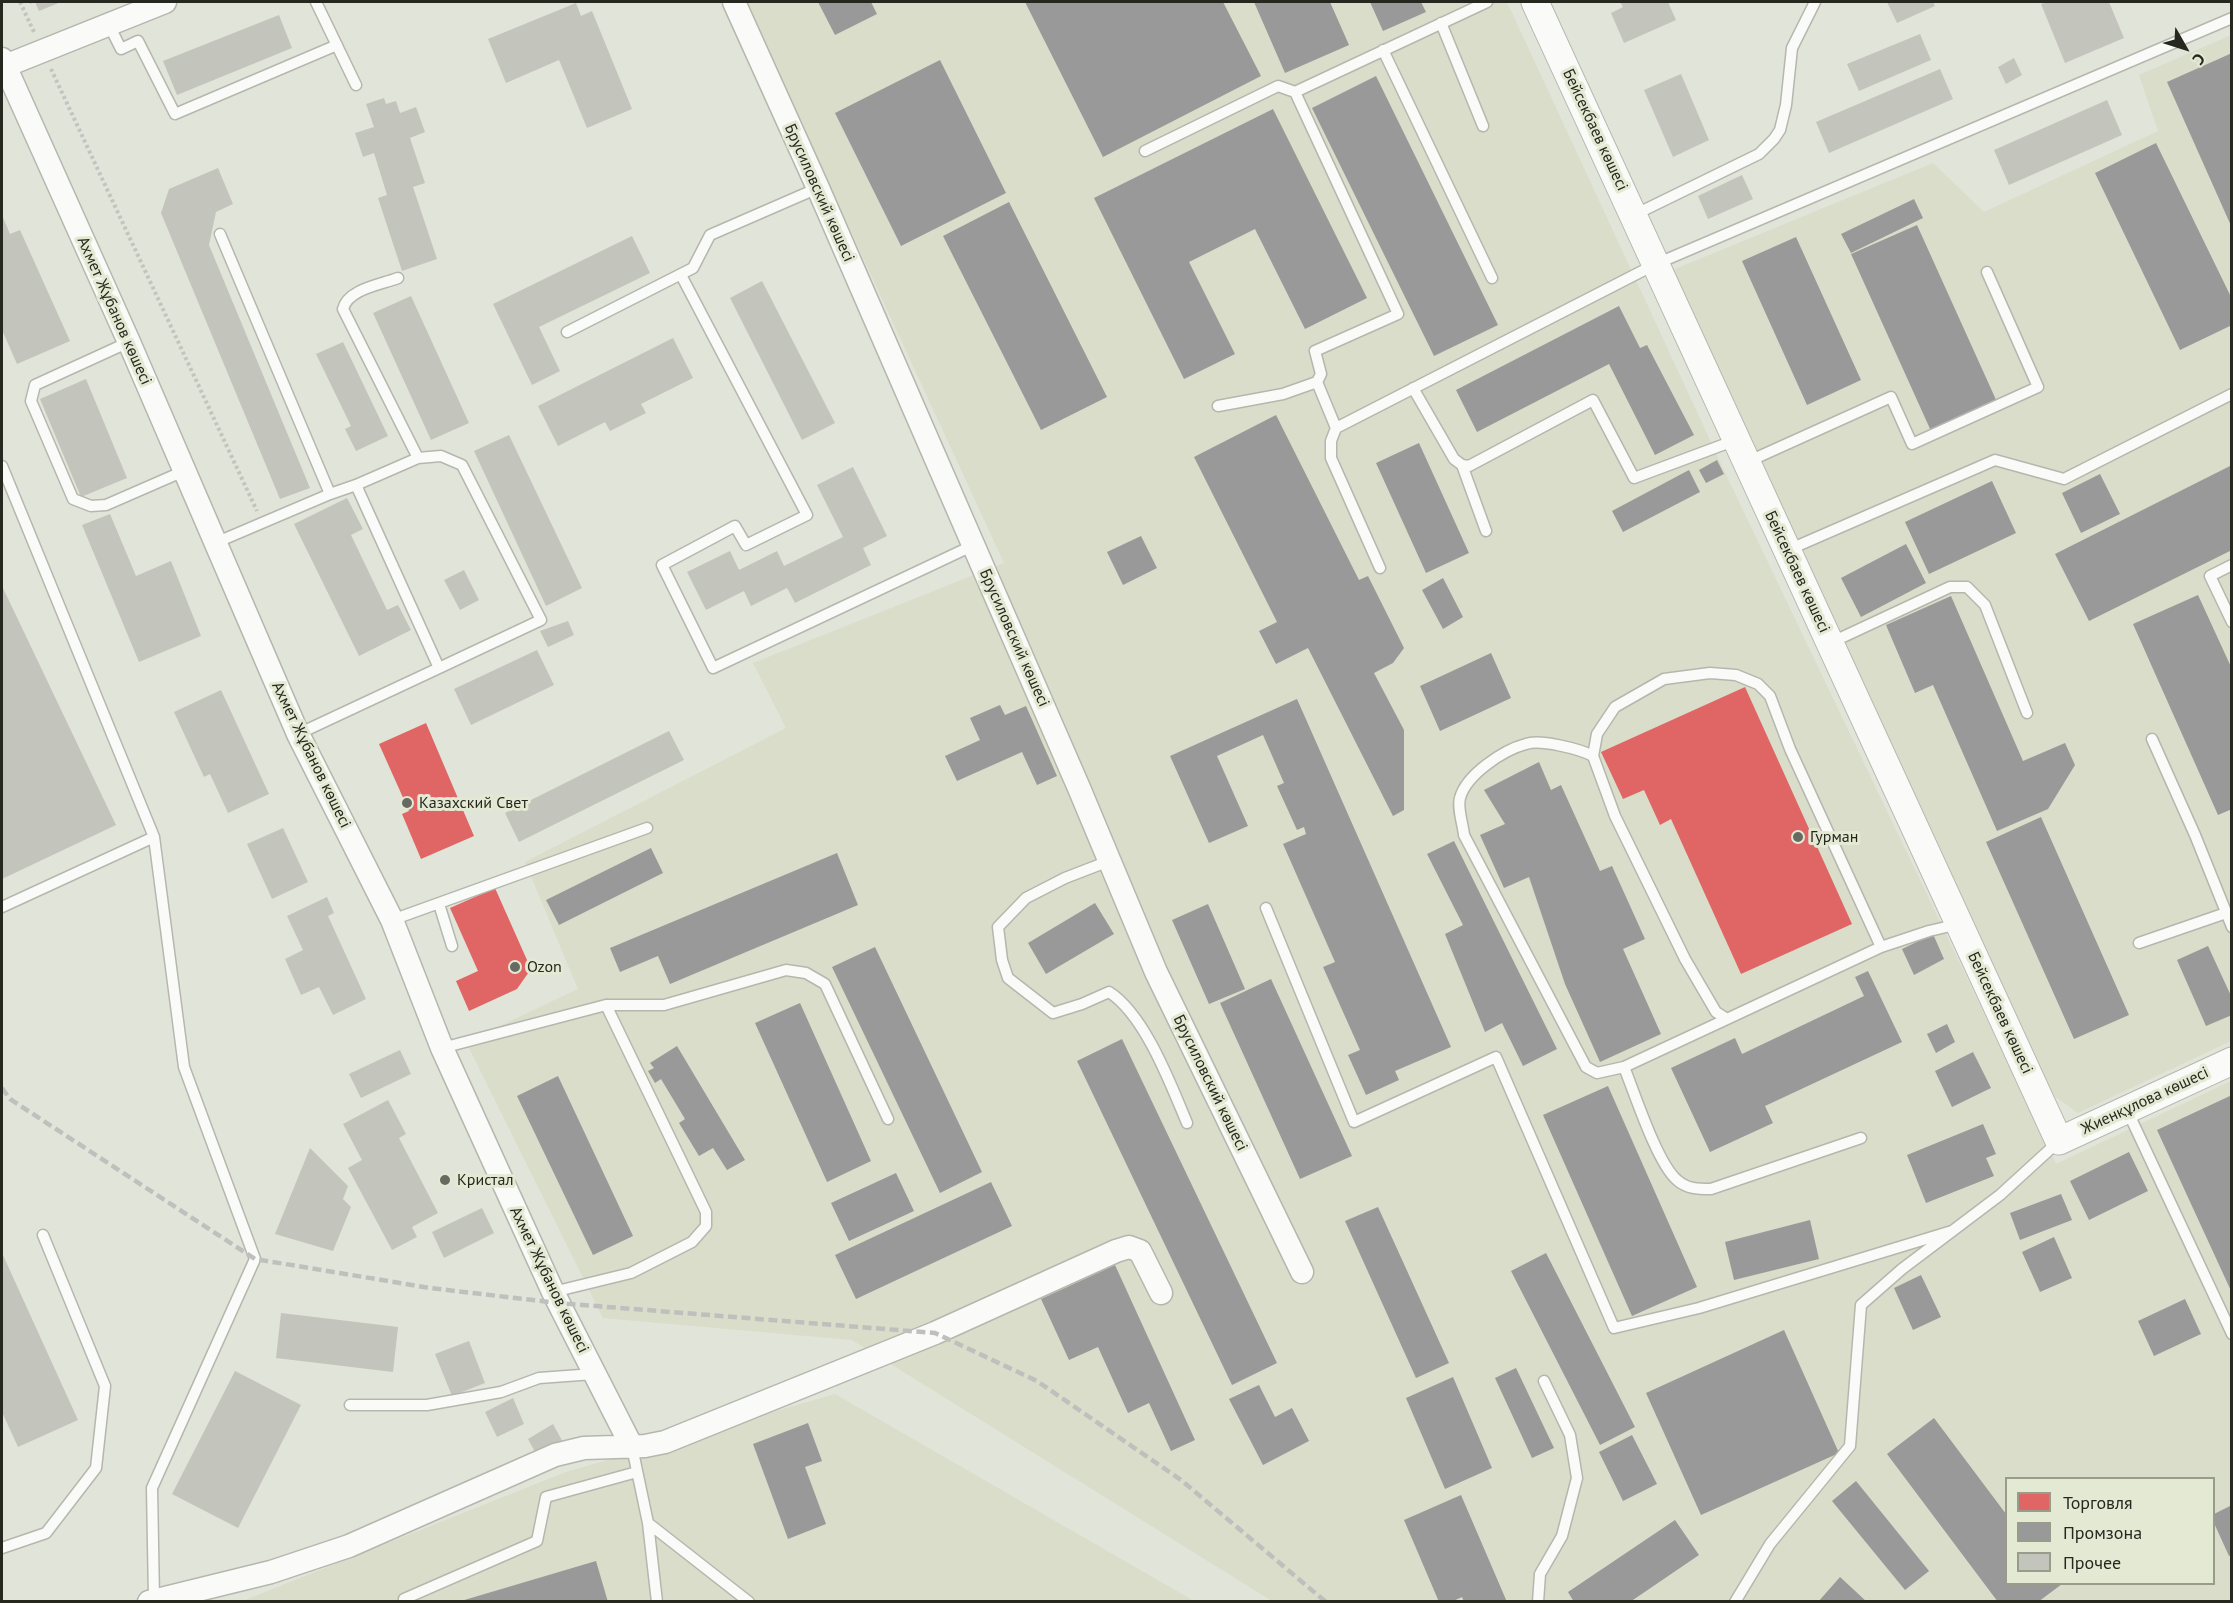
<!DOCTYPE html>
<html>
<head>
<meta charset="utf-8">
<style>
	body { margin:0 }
	#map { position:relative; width:2233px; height:1603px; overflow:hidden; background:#e1e4d8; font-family:"PT Sans",sans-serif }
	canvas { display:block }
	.frame { position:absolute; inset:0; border:3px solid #26281f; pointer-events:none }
	.legend { position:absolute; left:2005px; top:1477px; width:210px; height:108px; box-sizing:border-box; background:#e4e9d3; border:2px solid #989c8b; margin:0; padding:8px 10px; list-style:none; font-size:18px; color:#26281f }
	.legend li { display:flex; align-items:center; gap:12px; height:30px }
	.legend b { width:30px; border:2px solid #989c8b }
	.north { position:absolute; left:2155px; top:18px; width:60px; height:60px; -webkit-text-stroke:4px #e4e9d3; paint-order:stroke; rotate:129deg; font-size:16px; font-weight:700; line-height:24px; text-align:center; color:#26281f }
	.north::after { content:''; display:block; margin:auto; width:21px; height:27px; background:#26281f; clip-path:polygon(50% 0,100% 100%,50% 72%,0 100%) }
</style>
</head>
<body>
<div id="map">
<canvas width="2233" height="1603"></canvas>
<div class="frame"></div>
<ul class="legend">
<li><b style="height:16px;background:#e06666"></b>Торговля</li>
<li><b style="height:16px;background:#999"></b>Промзона</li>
<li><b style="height:16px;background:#c3c5bc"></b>Прочее</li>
</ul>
<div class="north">С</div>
</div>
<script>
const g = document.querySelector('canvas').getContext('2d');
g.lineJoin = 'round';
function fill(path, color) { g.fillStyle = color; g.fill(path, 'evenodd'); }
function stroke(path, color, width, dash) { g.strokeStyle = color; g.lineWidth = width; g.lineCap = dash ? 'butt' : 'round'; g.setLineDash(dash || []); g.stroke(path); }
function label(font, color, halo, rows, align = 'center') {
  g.font = font + ' "PT Sans",sans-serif'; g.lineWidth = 6; g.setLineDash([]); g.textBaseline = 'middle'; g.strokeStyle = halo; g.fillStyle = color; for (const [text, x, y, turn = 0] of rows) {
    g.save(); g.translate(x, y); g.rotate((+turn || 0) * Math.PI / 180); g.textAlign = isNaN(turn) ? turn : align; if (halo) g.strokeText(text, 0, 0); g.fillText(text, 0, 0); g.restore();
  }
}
fill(new Path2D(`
	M 745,2 L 1507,2 L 1729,481 L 2056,1164 L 2231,1081 L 2231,1601 L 1272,1601 L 852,1340 L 603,1318 L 466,1042 L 578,989 L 525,862 L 786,728 L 753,663 L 1004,563 ZM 2006,1478 L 2214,1478 L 2214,1584 L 2006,1584 Z
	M 2231,35 L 2231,1041 L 2078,1113 L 2036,1083 L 1663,274 L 1933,163 L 1984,212 L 2158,131 L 2139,75 Z
	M 835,1394 L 1194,1601 L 240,1602 L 566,1472 Z`), '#d9ddc9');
fill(new Path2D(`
	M 1745,687 L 1852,924 L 1741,974 L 1671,819 L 1660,825 L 1644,790 L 1623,799 L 1601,752 Z
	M 426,723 L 474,836 L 421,859 L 402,814 L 409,811 L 379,744 Z
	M 495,888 L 531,969 L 517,989 L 469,1011 L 456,981 L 478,971 L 450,908 Z`), '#e06666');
fill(new Path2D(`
	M 818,2 L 871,2 L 877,14 L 835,35 Z
	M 1025,2 L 1223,2 L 1261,76 L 1103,157 Z
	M 1254,2 L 1330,2 L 1349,45 L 1285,73 Z
	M 1370,2 L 1421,2 L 1426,12 L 1383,31 Z
	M 2232,53 L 2232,228 L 2167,82 Z
	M 940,60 L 1006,193 L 901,246 L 835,113 Z
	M 1376,76 L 1498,325 L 1434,356 L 1312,108 Z
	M 1273,109 L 1367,298 L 1305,329 L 1255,229 L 1189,262 L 1235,354 L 1184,379 L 1094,198 Z
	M 2156,143 L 2232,299 L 2232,325 L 2180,350 L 2095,173 Z
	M 1914,199 L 1923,218 L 1851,253 L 1841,234 Z
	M 1009,202 L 1107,397 L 1041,430 L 943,236 Z
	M 1917,225 L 1997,402 L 1931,431 L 1851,254 Z
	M 1796,237 L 1861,380 L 1807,405 L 1742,261 Z
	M 1619,306 L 1640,348 L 1647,345 L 1694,435 L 1655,455 L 1609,364 L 1477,432 L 1456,390 Z
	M 1276,415 L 1359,580 L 1368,576 L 1404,648 L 1393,663 L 1374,673 L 1404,730 L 1404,810 L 1393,816 L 1308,648 L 1276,664 L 1259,631 L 1277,622 L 1194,457 Z
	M 1419,443 L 1469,553 L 1426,573 L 1376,463 Z
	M 1717,460 L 1724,474 L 1706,483 L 1699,470 Z
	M 2232,465 L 2232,550 L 2089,621 L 2055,554 Z
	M 1689,470 L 1700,492 L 1623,532 L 1612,511 Z
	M 2100,474 L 2120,514 L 2081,533 L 2062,493 Z
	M 1992,481 L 2016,533 L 1929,574 L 1905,522 Z
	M 1141,536 L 1157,568 L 1123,585 L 1107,552 Z
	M 1906,544 L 1926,583 L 1861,617 L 1841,578 Z
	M 1443,578 L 1463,617 L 1443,629 L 1422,590 Z
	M 2198,595 L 2232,669 L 2232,809 L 2218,815 L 2133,624 Z
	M 1951,596 L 2023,761 L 2065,743 L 2075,765 L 2048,809 L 1997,831 L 1933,685 L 1915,693 L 1886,625 Z
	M 1491,653 L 1511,698 L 1440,731 L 1420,686 Z
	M 1297,699 L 1451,1047 L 1395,1071 L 1399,1080 L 1366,1095 L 1348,1055 L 1360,1050 L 1323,967 L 1335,962 L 1283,844 L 1306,834 L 1304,827 L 1297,830 L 1277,786 L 1284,783 L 1263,735 L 1217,756 L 1248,826 L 1209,843 L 1170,756 Z
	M 1000,705 L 1005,715 L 1026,706 L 1057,776 L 1037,785 L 1022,752 L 957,781 L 945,756 L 980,740 L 970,718 Z
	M 1539,762 L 1551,790 L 1561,785 L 1600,871 L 1612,866 L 1645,939 L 1623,949 L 1661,1034 L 1600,1062 L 1565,984 L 1529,877 L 1504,888 L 1480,835 L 1505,824 L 1484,790 Z
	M 2041,817 L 2129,1015 L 2074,1039 L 1986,842 Z
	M 1454,841 L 1557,1049 L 1523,1066 L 1502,1023 L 1485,1032 L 1445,934 L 1463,925 L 1427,854 Z
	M 651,848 L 663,873 L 559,925 L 546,900 Z
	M 837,853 L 858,905 L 670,984 L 658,956 L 620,972 L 610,948 Z
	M 1095,903 L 1114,934 L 1046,974 L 1028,943 Z
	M 1208,904 L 1245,989 L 1209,1004 L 1172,920 Z
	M 1933,934 L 1944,959 L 1914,975 L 1902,949 Z
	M 2208,946 L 2232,998 L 2232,1015 L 2206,1026 L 2177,960 Z
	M 875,947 L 982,1172 L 940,1193 L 832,967 Z
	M 1868,971 L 1902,1042 L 1765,1106 L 1773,1123 L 1710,1152 L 1671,1068 L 1735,1038 L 1742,1054 L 1864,996 L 1855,977 Z
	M 1271,979 L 1352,1156 L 1300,1179 L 1220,1003 Z
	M 800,1003 L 871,1161 L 827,1182 L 755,1023 Z
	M 1947,1024 L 1955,1042 L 1936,1053 L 1927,1034 Z
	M 1122,1039 L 1277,1363 L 1232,1385 L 1077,1061 Z
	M 677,1046 L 745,1160 L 727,1170 L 713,1148 L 699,1156 L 679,1123 L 685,1119 L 661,1079 L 655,1083 L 648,1071 L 654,1068 L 650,1063 Z
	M 1973,1052 L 1991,1088 L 1952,1107 L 1935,1071 Z
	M 558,1076 L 633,1236 L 593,1255 L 517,1096 Z
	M 1608,1086 L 1697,1287 L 1632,1316 L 1543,1115 Z
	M 2232,1095 L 2232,1293 L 2157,1130 Z
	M 1983,1124 L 1996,1154 L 1986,1158 L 1994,1176 L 1926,1203 L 1907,1155 Z
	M 2129,1152 L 2148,1191 L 2089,1220 L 2070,1181 Z
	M 896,1173 L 914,1211 L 849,1241 L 831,1203 Z
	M 991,1182 L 1012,1226 L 856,1299 L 835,1255 Z
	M 2061,1194 L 2072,1220 L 2020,1240 L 2010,1213 Z
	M 1378,1207 L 1449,1363 L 1416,1378 L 1345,1221 Z
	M 1810,1220 L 1819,1259 L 1734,1280 L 1725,1242 Z
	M 2054,1237 L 2072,1278 L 2040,1292 L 2022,1252 Z
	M 1546,1253 L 1635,1427 L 1600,1445 L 1511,1271 Z
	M 1115,1265 L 1195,1440 L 1171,1451 L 1149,1403 L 1128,1413 L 1098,1347 L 1069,1360 L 1041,1299 Z
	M 1921,1275 L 1941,1317 L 1913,1330 L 1894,1288 Z
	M 2185,1299 L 2201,1334 L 2154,1356 L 2138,1321 Z
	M 1784,1330 L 1839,1453 L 1701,1515 L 1646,1393 Z
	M 1516,1368 L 1554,1448 L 1532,1458 L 1495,1378 Z
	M 1453,1377 L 1492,1468 L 1445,1489 L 1406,1398 Z
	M 1259,1385 L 1275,1417 L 1292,1408 L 1309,1441 L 1263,1465 L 1229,1399 Z
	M 1934,1418 L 2006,1514 L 2006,1584 L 2062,1584 L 2038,1602 L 1998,1602 L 1887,1454 Z
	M 808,1423 L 822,1461 L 805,1467 L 826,1524 L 788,1539 L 753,1444 Z
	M 1632,1435 L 1657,1484 L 1623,1501 L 1599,1452 Z
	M 1856,1481 L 1929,1571 L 1905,1590 L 1832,1501 Z
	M 1461,1495 L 1507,1602 L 1464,1602 L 1462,1597 L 1451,1602 L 1439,1602 L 1404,1520 Z
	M 2232,1505 L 2232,1555 L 2229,1556 L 2214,1523 L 2214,1514 Z
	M 1675,1520 L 1699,1555 L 1630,1602 L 1574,1602 L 1568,1592 Z
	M 596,1561 L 608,1602 L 461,1602 L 461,1601 Z
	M 1840,1577 L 1867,1602 L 1818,1602 Z`), '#999');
fill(new Path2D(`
	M 29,2 L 61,2 L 39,11 L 35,2 L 30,4 Z
	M 1620,2 L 1668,2 L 1676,20 L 1624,43 L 1611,13 L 1623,7 Z
	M 1887,2 L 1933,2 L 1935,6 L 1897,23 Z
	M 2048,2 L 2109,2 L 2124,38 L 2065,63 L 2041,4 Z
	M 576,3 L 581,16 L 592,11 L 632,109 L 587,128 L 559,60 L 506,83 L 488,39 Z
	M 279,15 L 292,48 L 177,95 L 163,61 Z
	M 1920,34 L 1931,60 L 1859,91 L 1847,64 Z
	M 2014,58 L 2022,75 L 2006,84 L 1998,67 Z
	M 1940,69 L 1953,99 L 1829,153 L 1816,122 Z
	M 1681,74 L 1709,140 L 1673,157 L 1644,90 Z
	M 384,98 L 386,104 L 396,101 L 400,113 L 416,107 L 425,132 L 410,138 L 425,183 L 413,187 L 437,259 L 402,271 L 378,198 L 387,195 L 374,153 L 363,157 L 355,133 L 374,127 L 366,104 Z
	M 2107,100 L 2122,135 L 2009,185 L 1994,150 Z
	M 218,168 L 233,204 L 216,212 L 209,245 L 310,488 L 280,499 L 161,213 L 169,189 Z
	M 1742,175 L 1753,199 L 1708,219 L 1698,196 Z
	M 2,215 L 10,234 L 20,230 L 70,341 L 17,364 L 2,330 Z
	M 632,236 L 650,273 L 539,327 L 560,371 L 532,385 L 493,304 Z
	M 762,281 L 835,423 L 802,440 L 730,298 Z
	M 411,296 L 469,423 L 431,440 L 373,313 Z
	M 673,338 L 693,378 L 641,404 L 646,413 L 610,431 L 605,422 L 558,446 L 538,406 Z
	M 343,342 L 388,436 L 356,451 L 345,429 L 351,426 L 316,354 Z
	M 86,379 L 127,478 L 81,497 L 40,399 Z
	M 509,435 L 582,588 L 546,606 L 474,451 Z
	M 853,467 L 887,536 L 863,548 L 871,565 L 795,603 L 787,588 L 751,606 L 744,591 L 706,610 L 687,572 L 730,551 L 739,570 L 777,551 L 784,566 L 843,537 L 817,485 Z
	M 347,498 L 363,529 L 351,535 L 387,610 L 398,605 L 411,630 L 359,656 L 294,524 Z
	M 110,514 L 136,576 L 171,561 L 201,636 L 139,662 L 82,525 Z
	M 464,570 L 479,600 L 460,610 L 444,580 Z
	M 2,586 L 116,825 L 2,879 Z
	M 568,621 L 574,635 L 548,647 L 540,631 Z
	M 537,650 L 554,685 L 471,725 L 454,689 Z
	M 221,690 L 269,794 L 228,813 L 210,774 L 204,777 L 174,712 Z
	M 669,731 L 684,760 L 519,842 L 505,813 Z
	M 283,828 L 308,882 L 272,899 L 247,844 Z
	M 327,897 L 334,913 L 328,916 L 366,999 L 333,1015 L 319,987 L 301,995 L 285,959 L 303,950 L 287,916 Z
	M 400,1050 L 411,1074 L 361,1098 L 349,1074 Z
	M 388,1100 L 406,1134 L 399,1138 L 438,1213 L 412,1227 L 417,1237 L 392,1250 L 348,1168 L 362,1160 L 343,1124 Z
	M 310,1148 L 348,1186 L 343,1199 L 351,1207 L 333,1251 L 275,1234 Z
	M 482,1208 L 494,1233 L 444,1258 L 432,1232 Z
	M 2,1253 L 78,1420 L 18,1447 L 2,1412 Z
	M 281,1313 L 398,1327 L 393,1372 L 276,1358 Z
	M 469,1341 L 485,1383 L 452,1396 L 435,1354 Z
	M 235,1371 L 301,1405 L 238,1528 L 172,1494 Z
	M 513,1398 L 524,1424 L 497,1437 L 485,1412 Z
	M 553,1424 L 565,1446 L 540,1461 L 528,1439 Z`), '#c3c5bc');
const service = new Path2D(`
	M 316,2 L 356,85
	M 108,23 L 121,49 L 138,41 L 175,114 L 337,45
	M 1441,23 L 1483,126
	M 1383,50 L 1492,278
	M 1145,151 L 1278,86 L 1295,92 L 1487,2
	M 1634,215 L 1759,154 L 1774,139 L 1780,130 L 1786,105 L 1792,48 L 1815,2
	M 220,234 L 330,494 L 356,485 L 439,668 L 298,734
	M 681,275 L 807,515 L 746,545 L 735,526 L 662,565 L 713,668 L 974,545
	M 398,278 C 380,285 348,289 343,309 L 418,458
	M 567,332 L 693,268 L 710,235 L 818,188
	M 129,342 L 35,385 L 31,401 L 73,499 L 91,506 L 106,505 L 184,471
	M 1317,382 L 1336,428
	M 1413,388 L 1454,459 L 1462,465 L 1469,466 L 1593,400 L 1634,478 L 1736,440
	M 1218,406 L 1283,394 L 1317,382 L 1321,374 L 1315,351 L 1398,314 L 1295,92
	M 1747,462 L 1891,397 L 1912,444 L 2038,387 L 1987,272
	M 1462,465 L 1486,531
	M 2,466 L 154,837 L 184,1067 L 255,1259 L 152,1488 L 154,1599
	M 356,485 L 418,458 L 441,456 L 462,465 L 541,620 L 439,668
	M 215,543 L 330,494
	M 1788,550 L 1995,460 L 2064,479 L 2232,394
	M 2232,565 L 2210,576 L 2232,622
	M 1380,568 L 1331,458 L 1331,441 L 1336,428 L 1656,264 L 2232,18
	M 1830,643 L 1950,587 L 1967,587 L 1985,605 L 2027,713
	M 2152,739 L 2195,835 L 2232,927
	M 1593,756 L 1597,734 L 1615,707 L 1664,679 L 1710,673 L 1736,675 L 1758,684 L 1770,696 L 1790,749 L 1881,947
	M 1109,861 L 1065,878 L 1026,898 L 998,927 L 1002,960 L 1008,978 L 1053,1013 L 1082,1004 L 1109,992 C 1145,1015 1171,1085 1187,1123
	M 439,904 L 452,946
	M 2,907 L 154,837
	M 1266,908 L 1354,1122 L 1496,1057 L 1614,1328 L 1699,1308 L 1952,1231
	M 392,920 L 647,828
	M 2139,943 L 2226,913
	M 1727,1019 L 1624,1067 L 1597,1073 L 1586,1067 L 1464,835 C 1463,824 1457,808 1460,798 C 1466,775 1503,750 1526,744 C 1540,739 1580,749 1593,756 L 1615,816 L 1685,959 L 1716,1012 L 1727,1019 L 1881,947 L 1929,931 L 1959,924
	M 442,1048 L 606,1005 L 664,1005 L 786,970 L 806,973 L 825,984 L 888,1119
	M 1624,1067 C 1635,1094 1657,1163 1677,1180 C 1687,1189 1698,1189 1711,1189 L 1861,1138
	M 2127,1110 L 2232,1334
	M 553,1292 L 631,1273 L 692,1242 L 706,1226 L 706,1212 L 606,1005
	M 350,1405 L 427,1405 L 501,1392 L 539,1378 L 594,1374
	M 632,1447 L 648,1523 L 657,1602
	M 648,1523 L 749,1602
	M 2,1548 L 46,1533 L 96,1468 L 105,1386 L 43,1235
	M 404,1599 L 537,1541 L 546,1497 L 637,1472
	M 1538,1602 L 1540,1574 L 1562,1536 L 1577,1478 L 1570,1435 L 1544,1381
	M 1735,1602 L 1770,1544 L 1850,1446 L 1861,1305 L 1902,1269 L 2000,1195 L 2058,1142`);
const minor = new Path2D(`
	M 734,2 L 818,188 L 1079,788 L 1156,972 L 1302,1272
	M 2,59 L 129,342 L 298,734 L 392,920 L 442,1048 L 553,1292 L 632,1447
	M 5,66 L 165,2
	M 149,1602 L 271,1572 L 349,1546 L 555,1455 L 584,1448 L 645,1446 L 665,1442 L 935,1333 L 1116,1251 L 1129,1247 L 1140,1251 L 1161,1293`);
const tertiary = new Path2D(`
	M 1535,2 L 2059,1141 L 2232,1061`);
stroke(service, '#b5b7ae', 13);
stroke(minor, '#b5b7ae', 25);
stroke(tertiary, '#b5b7ae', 29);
stroke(new Path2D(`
	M 20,2 L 34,32
	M 51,69 L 257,511`), '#c3c4c0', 4, [3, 3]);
stroke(service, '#fafbf9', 10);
stroke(minor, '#fafbf9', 22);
stroke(tertiary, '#fafbf9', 27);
stroke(new Path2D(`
	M 2,1088 L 10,1099 L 255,1259 L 430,1288 L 558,1303 L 935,1333 L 1037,1381 L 1181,1480 L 1326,1602`), '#bfc0bd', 4.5, [9, 4.5]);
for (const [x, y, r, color] of [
	[407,803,6,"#676a60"],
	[1798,837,6,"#676a60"],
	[515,967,6,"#676a60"],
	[445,1180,6,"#676a60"]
]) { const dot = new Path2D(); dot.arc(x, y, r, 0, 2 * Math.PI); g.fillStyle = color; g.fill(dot); stroke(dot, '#e4e9d3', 2); }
label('16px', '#26281f', '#e4e9d3', [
	["Бейсекбаев көшесі",1595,130,65],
	["Брусиловский көшесі",819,193,66],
	["Ахмет Жұбанов көшесі",114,311,66],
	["Бейсекбаев көшесі",1797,572,65],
	["Брусиловский көшесі",1014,638,66],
	["Ахмет Жұбанов көшесі",311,755,64],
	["Бейсекбаев көшесі",2000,1013,65],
	["Брусиловский көшесі",1210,1083,64],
	["Жиенқұлова көшесі",2145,1101,-25],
	["Ахмет Жұбанов көшесі",549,1280,64]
]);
label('16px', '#26281f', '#e4e9d3', [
	["Казахский Свет",419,803],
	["Гурман",1810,837],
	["Ozon",527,967],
	["Кристал",457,1180]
], 'left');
</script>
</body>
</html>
